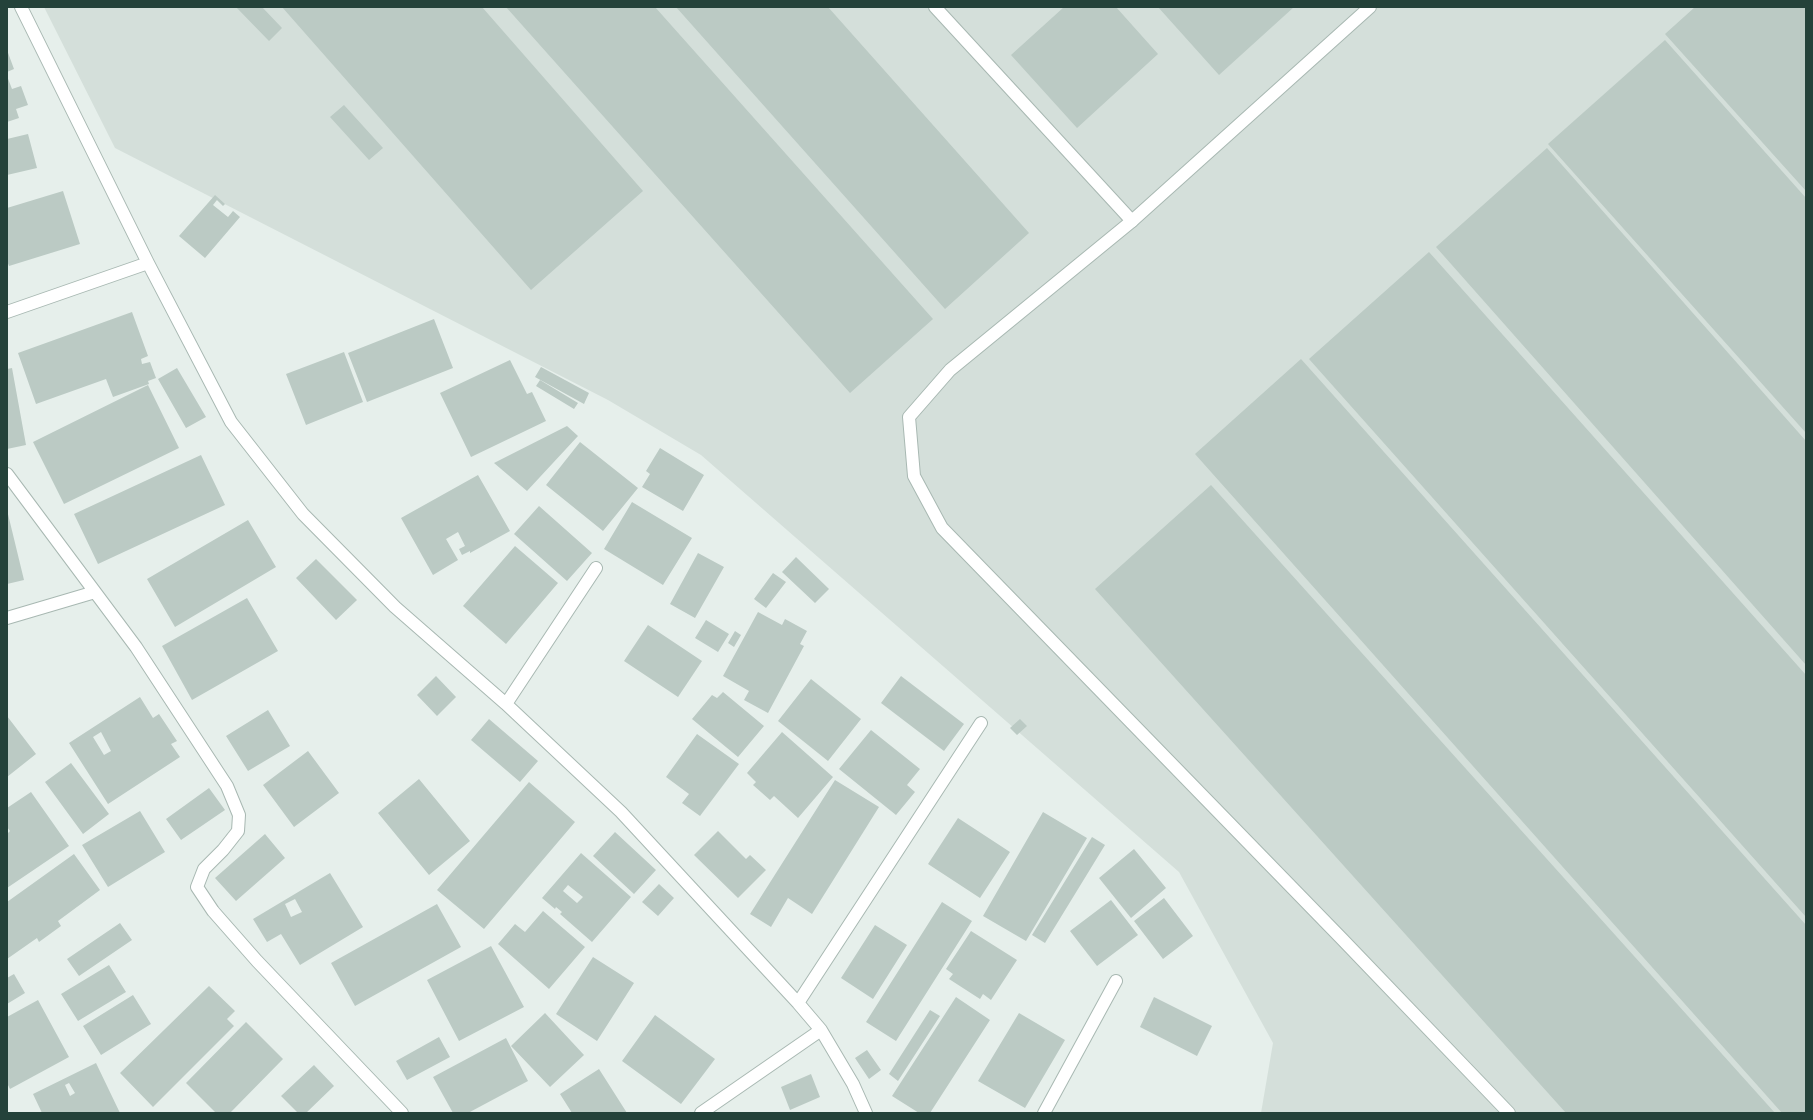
<!DOCTYPE html>
<html>
<head>
<meta charset="utf-8">
<style>
	body { margin:0 }
	#map { position:relative; width:1813px; height:1120px; overflow:hidden; background:#e6efeb; font-family:Raleway,sans-serif }
	canvas { display:block }
	.frame { position:absolute; inset:0; border:8px solid #24423a; pointer-events:none }
</style>
</head>
<body>
<div id="map">
<canvas width="1813" height="1120"></canvas>
<div class="frame"></div>
</div>
<script>
const g = document.querySelector('canvas').getContext('2d');
g.lineJoin = 'round';
function fill(path, color) { g.fillStyle = color; g.fill(path, 'evenodd'); }
function stroke(path, color, width, dash) { g.strokeStyle = color; g.lineWidth = width; g.lineCap = dash ? 'butt' : 'round'; g.setLineDash(dash || []); g.stroke(path); }
fill(new Path2D(`
	M 44,7 L 1806,7 L 1806,1113 L 1261,1113 L 1273,1043 L 1179,872 L 701,455 L 608,400 L 115,148 Z`), '#d4dfda');
fill(new Path2D(`
	M 236,7 L 262,7 L 282,28 L 269,41 Z
	M 282,7 L 482,7 L 643,191 L 531,290 Z
	M 506,7 L 655,7 L 933,319 L 850,393 Z
	M 676,7 L 828,7 L 1029,233 L 945,309 Z
	M 1064,7 L 1116,7 L 1158,54 L 1077,128 L 1011,55 Z
	M 1158,7 L 1294,7 L 1219,75 Z
	M 1695,7 L 1806,7 L 1806,191 L 1665,34 Z
	M 1665,40 L 1806,198 L 1806,433 L 1548,144 Z
	M 7,50 L 14,69 L 7,72 Z
	M 7,76 L 12,89 L 21,86 L 28,105 L 16,109 L 19,118 L 7,122 Z
	M 344,105 L 383,148 L 369,160 L 330,117 Z
	M 28,134 L 37,168 L 7,175 L 7,139 Z
	M 1547,148 L 1806,441 L 1806,665 L 1436,247 Z
	M 63,191 L 80,244 L 9,266 L 7,261 L 7,208 Z
	M 215,195 L 225,204 L 223,206 L 217,200 L 213,205 L 228,217 L 233,211 L 240,217 L 205,258 L 179,236 Z
	M 1429,252 L 1806,675 L 1806,917 L 1309,359 Z
	M 132,312 L 148,356 L 141,359 L 142,364 L 150,362 L 156,378 L 148,381 L 149,384 L 113,397 L 106,379 L 36,404 L 18,353 Z
	M 434,319 L 453,368 L 367,402 L 348,353 Z
	M 344,352 L 363,402 L 306,425 L 286,374 Z
	M 1301,359 L 1806,925 L 1806,1113 L 1782,1113 L 1195,454 Z
	M 510,360 L 527,394 L 532,392 L 546,421 L 471,457 L 440,393 Z
	M 541,367 L 589,393 L 584,404 L 535,377 Z
	M 12,368 L 26,445 L 7,449 L 7,369 Z
	M 177,368 L 206,417 L 186,428 L 158,379 Z
	M 540,380 L 578,403 L 574,409 L 536,386 Z
	M 148,385 L 179,448 L 64,504 L 33,442 Z
	M 567,426 L 578,436 L 527,491 L 494,463 Z
	M 580,442 L 638,488 L 603,531 L 546,485 Z
	M 660,448 L 704,475 L 683,511 L 642,487 L 650,474 L 646,471 Z
	M 201,455 L 225,505 L 98,564 L 74,514 Z
	M 478,475 L 510,531 L 470,553 L 470,551 L 462,555 L 459,549 L 465,546 L 458,532 L 446,539 L 458,560 L 433,575 L 401,518 Z
	M 1211,485 L 1775,1113 L 1566,1113 L 1095,589 Z
	M 632,502 L 692,538 L 663,585 L 604,549 Z
	M 539,506 L 592,553 L 567,581 L 514,534 Z
	M 7,510 L 24,580 L 7,584 Z
	M 248,520 L 276,567 L 175,627 L 147,579 Z
	M 515,546 L 558,583 L 506,644 L 463,606 Z
	M 698,553 L 724,567 L 695,618 L 670,604 Z
	M 796,557 L 829,589 L 815,603 L 782,572 Z
	M 316,559 L 357,600 L 336,620 L 296,578 Z
	M 773,573 L 786,582 L 766,608 L 754,599 Z
	M 247,598 L 278,651 L 192,700 L 162,646 Z
	M 758,612 L 782,625 L 785,619 L 807,631 L 800,644 L 804,646 L 768,713 L 744,700 L 749,691 L 723,676 Z
	M 706,620 L 729,634 L 718,652 L 695,638 Z
	M 648,625 L 702,661 L 678,697 L 624,661 Z
	M 735,631 L 741,635 L 734,647 L 728,643 Z
	M 436,676 L 456,697 L 437,716 L 417,695 Z
	M 901,676 L 964,724 L 944,751 L 881,703 Z
	M 811,679 L 861,719 L 828,761 L 778,721 Z
	M 723,692 L 764,726 L 738,757 L 692,719 L 712,695 L 717,698 Z
	M 140,697 L 153,718 L 159,714 L 177,741 L 171,744 L 180,757 L 108,804 L 69,743 ZM 101,732 L 111,751 L 104,755 L 93,737 Z
	M 268,710 L 290,746 L 248,771 L 226,736 Z
	M 7,716 L 36,754 L 7,777 Z
	M 489,719 L 538,761 L 520,782 L 471,740 Z
	M 1020,719 L 1027,726 L 1017,735 L 1010,728 Z
	M 871,730 L 920,769 L 907,785 L 915,792 L 896,815 L 839,769 Z
	M 782,732 L 833,777 L 798,818 L 774,796 L 770,800 L 753,785 L 756,782 L 747,773 Z
	M 697,734 L 739,764 L 700,816 L 682,803 L 689,794 L 666,777 Z
	M 308,751 L 339,793 L 294,827 L 263,785 Z
	M 71,763 L 109,814 L 83,834 L 45,782 Z
	M 419,779 L 470,841 L 429,875 L 378,813 Z
	M 835,780 L 879,807 L 812,914 L 788,898 L 771,927 L 750,914 Z
	M 529,782 L 575,822 L 484,929 L 437,890 Z
	M 209,788 L 225,810 L 181,840 L 166,819 Z
	M 31,792 L 69,846 L 7,888 L 7,834 L 10,831 L 7,827 L 7,808 Z
	M 140,811 L 165,852 L 108,887 L 82,845 Z
	M 1043,812 L 1087,838 L 1026,941 L 983,916 Z
	M 958,818 L 1010,852 L 980,898 L 928,864 Z
	M 718,831 L 746,859 L 750,855 L 766,870 L 738,898 L 694,855 Z
	M 615,832 L 656,870 L 634,894 L 593,856 Z
	M 265,834 L 285,858 L 236,901 L 215,878 Z
	M 1092,837 L 1105,845 L 1045,943 L 1032,935 Z
	M 1134,849 L 1166,888 L 1131,918 L 1099,878 Z
	M 581,853 L 631,897 L 592,942 L 560,914 L 562,912 L 556,907 L 555,909 L 542,898 ZM 568,885 L 583,897 L 577,903 L 563,891 Z
	M 74,854 L 100,890 L 58,921 L 61,926 L 39,942 L 37,938 L 7,959 L 7,902 Z
	M 330,873 L 363,927 L 300,965 L 281,934 L 267,942 L 253,919 ZM 295,899 L 302,912 L 291,917 L 285,904 Z
	M 659,884 L 674,898 L 658,916 L 642,902 Z
	M 1164,898 L 1193,936 L 1163,959 L 1134,921 Z
	M 1111,900 L 1138,935 L 1097,966 L 1070,931 Z
	M 942,902 L 972,921 L 896,1041 L 866,1022 Z
	M 437,904 L 461,947 L 355,1006 L 331,963 Z
	M 543,911 L 585,947 L 549,989 L 498,944 L 515,924 L 525,932 Z
	M 120,923 L 132,940 L 79,976 L 67,959 Z
	M 875,925 L 907,945 L 873,999 L 841,978 Z
	M 971,931 L 1017,960 L 991,1000 L 983,994 L 980,999 L 949,979 L 953,974 L 946,969 Z
	M 491,946 L 524,1007 L 459,1041 L 427,980 Z
	M 593,957 L 634,983 L 597,1041 L 556,1014 Z
	M 109,965 L 126,992 L 78,1021 L 61,994 Z
	M 14,974 L 25,993 L 7,1004 L 7,978 Z
	M 209,986 L 235,1011 L 227,1019 L 234,1026 L 153,1107 L 120,1073 Z
	M 133,995 L 151,1024 L 101,1055 L 83,1026 Z
	M 956,997 L 990,1020 L 930,1113 L 919,1113 L 892,1096 Z
	M 1154,997 L 1212,1026 L 1197,1056 L 1140,1027 Z
	M 38,1000 L 69,1057 L 10,1089 L 7,1083 L 7,1017 Z
	M 930,1010 L 940,1016 L 898,1081 L 889,1074 Z
	M 545,1013 L 584,1055 L 550,1087 L 511,1046 Z
	M 1019,1013 L 1065,1040 L 1025,1108 L 978,1081 Z
	M 655,1015 L 715,1059 L 681,1104 L 622,1061 Z
	M 246,1022 L 283,1059 L 230,1113 L 216,1113 L 186,1083 Z
	M 439,1037 L 450,1057 L 407,1080 L 396,1061 Z
	M 506,1038 L 528,1081 L 468,1113 L 453,1113 L 433,1077 Z
	M 867,1050 L 881,1070 L 869,1079 L 855,1058 Z
	M 96,1063 L 120,1113 L 42,1113 L 33,1094 ZM 69,1083 L 75,1093 L 70,1096 L 65,1085 Z
	M 314,1065 L 334,1086 L 306,1113 L 298,1113 L 281,1096 Z
	M 599,1069 L 627,1113 L 572,1113 L 560,1094 Z
	M 811,1074 L 820,1097 L 790,1110 L 781,1087 Z`), '#bbcac4');
const lane = new Path2D(`
	M 935,7 L 1132,221`);
const street = new Path2D(`
	M 21,7 L 148,263 L 231,422 L 303,514 L 395,607 L 506,704 L 621,812 L 798,1003 L 821,1030 L 853,1084 L 866,1113
	M 1370,7 L 1132,221 L 950,370 L 909,417 L 914,476 L 942,528 L 1343,940 L 1509,1113
	M 7,312 L 148,263
	M 7,474 L 136,647 L 227,786 L 239,815 L 238,831 L 223,850 L 204,869 L 197,887 L 213,911 L 257,961 L 402,1113
	M 7,618 L 95,592
	M 506,704 L 596,568
	M 798,1003 L 981,723
	M 701,1113 L 821,1030
	M 1044,1113 L 1116,981`);
stroke(lane, '#a8b8b2', 14);
stroke(street, '#a8b8b2', 14);
stroke(lane, '#fff', 12);
stroke(street, '#fff', 12);
</script>
</body>
</html>
